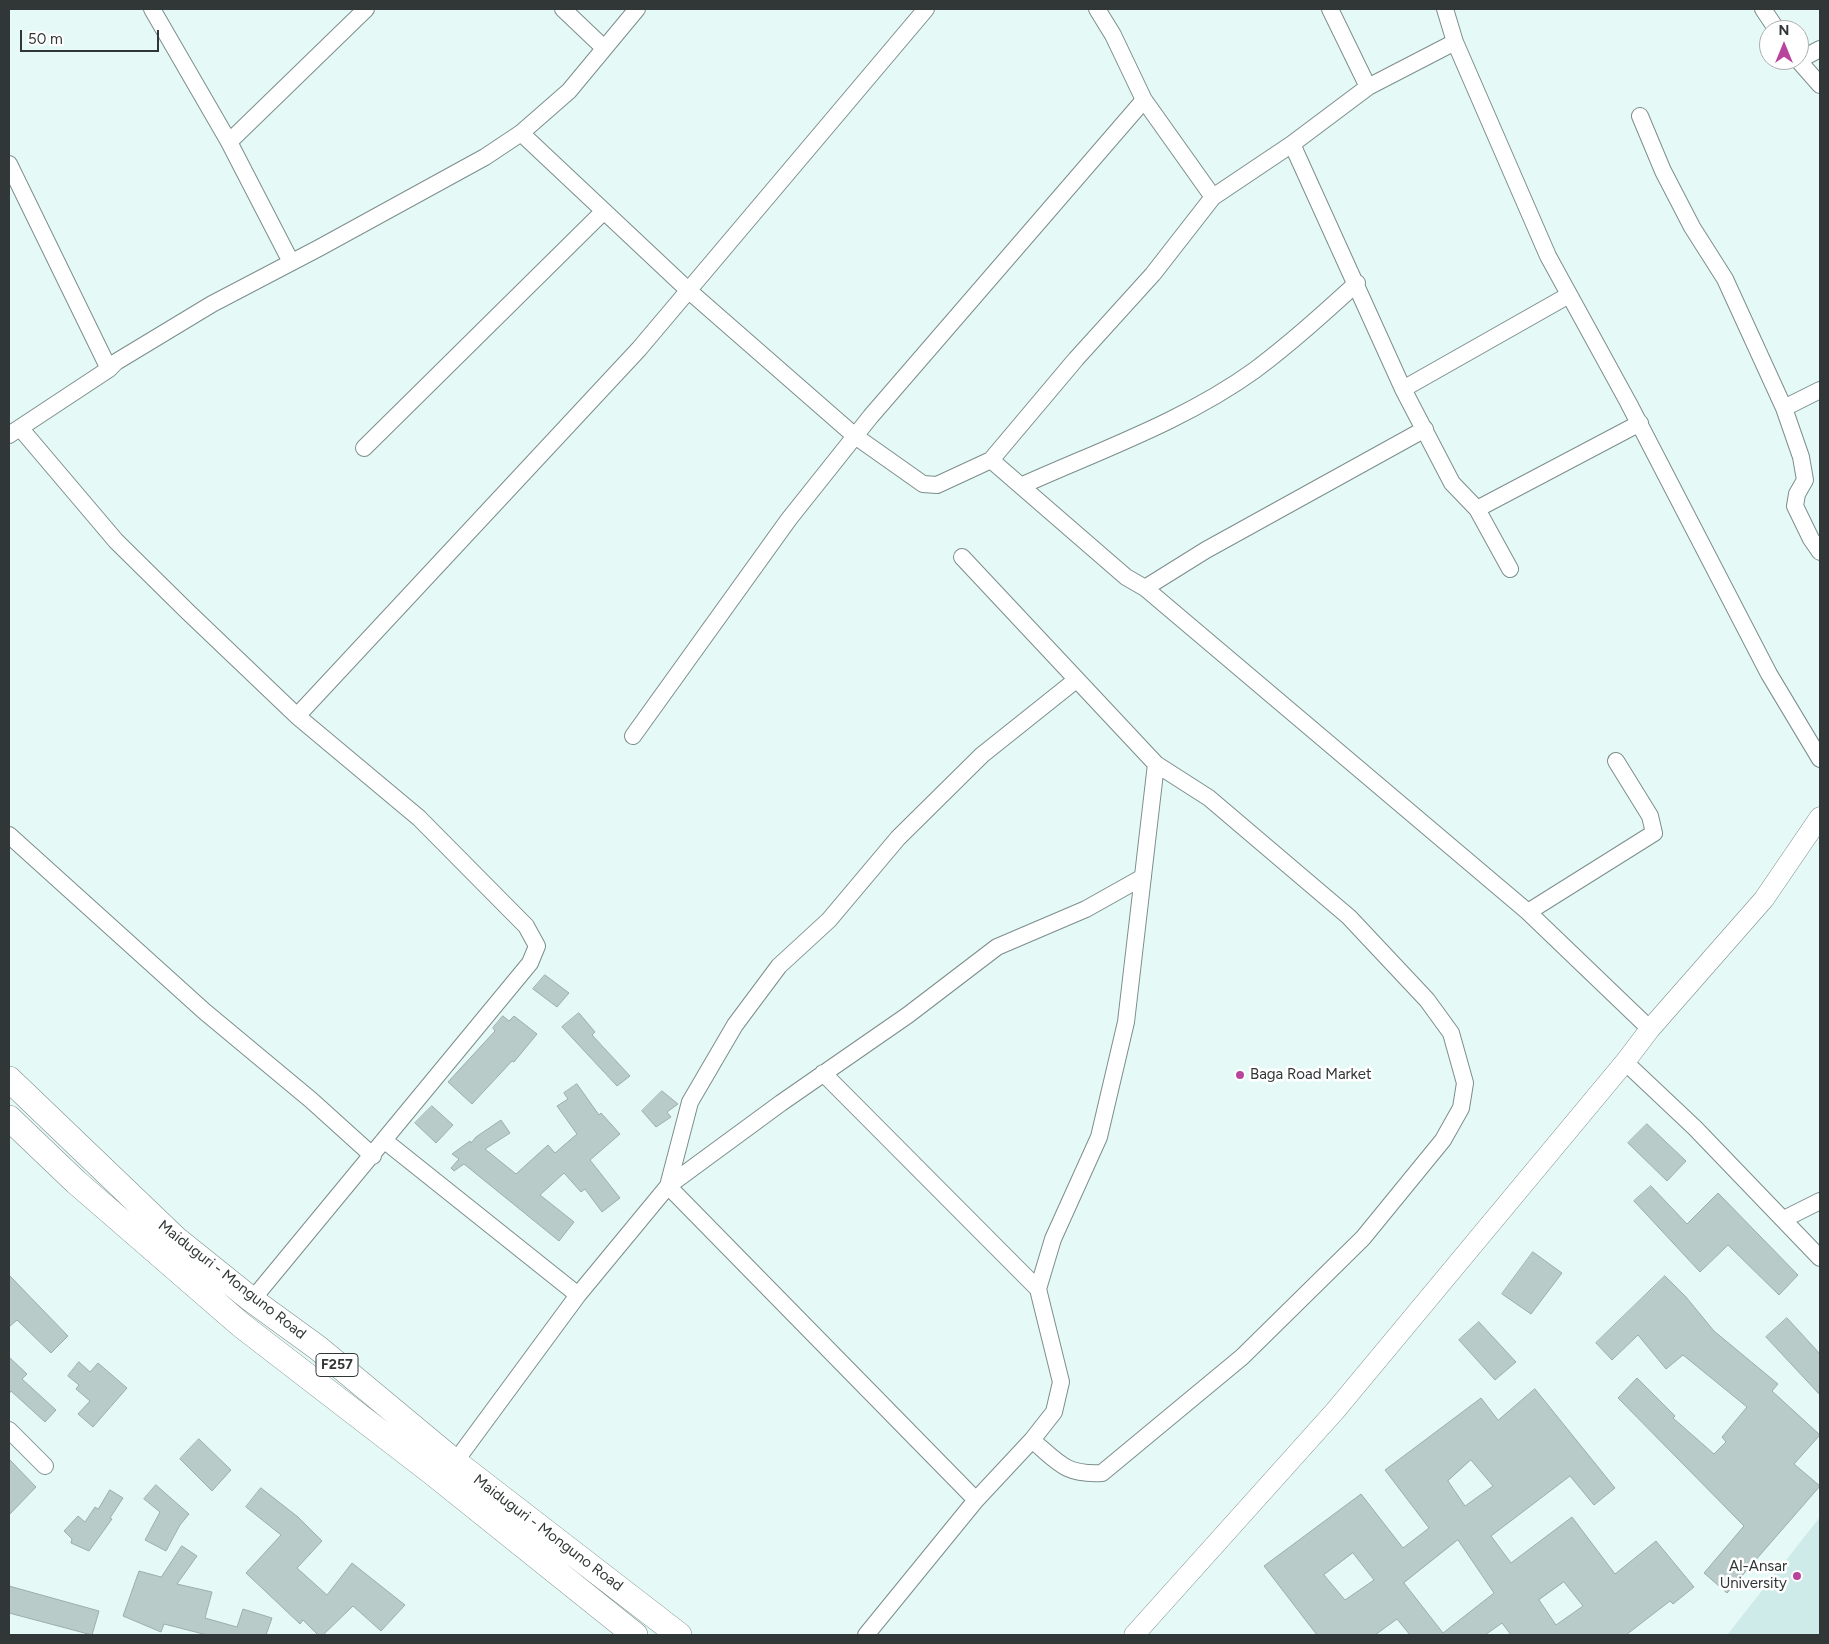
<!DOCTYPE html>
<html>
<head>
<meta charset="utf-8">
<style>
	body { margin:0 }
	#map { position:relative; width:1829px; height:1644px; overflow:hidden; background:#e5f9f7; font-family:Figtree,sans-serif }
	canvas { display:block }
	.frame { position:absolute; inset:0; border:10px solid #303736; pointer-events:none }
	.north { position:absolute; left:1759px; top:20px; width:50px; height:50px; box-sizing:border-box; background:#fff; border:1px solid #acafaf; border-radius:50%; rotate:0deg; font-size:14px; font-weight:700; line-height:20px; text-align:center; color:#303736 }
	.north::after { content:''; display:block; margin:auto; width:18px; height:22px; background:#b9449c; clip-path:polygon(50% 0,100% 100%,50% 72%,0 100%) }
	.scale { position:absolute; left:20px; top:30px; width:139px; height:22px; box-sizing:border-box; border:2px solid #303736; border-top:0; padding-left:6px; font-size:15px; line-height:18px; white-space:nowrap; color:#303736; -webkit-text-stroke:4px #fff; paint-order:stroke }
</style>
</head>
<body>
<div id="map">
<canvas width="1829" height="1644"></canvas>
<div class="frame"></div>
<div class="north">N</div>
<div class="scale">50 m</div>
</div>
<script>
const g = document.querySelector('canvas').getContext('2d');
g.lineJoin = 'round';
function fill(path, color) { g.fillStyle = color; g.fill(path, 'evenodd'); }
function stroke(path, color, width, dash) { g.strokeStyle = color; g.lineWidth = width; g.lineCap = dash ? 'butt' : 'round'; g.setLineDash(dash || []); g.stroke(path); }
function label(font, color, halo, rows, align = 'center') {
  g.font = font + ' Figtree,sans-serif'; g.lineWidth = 5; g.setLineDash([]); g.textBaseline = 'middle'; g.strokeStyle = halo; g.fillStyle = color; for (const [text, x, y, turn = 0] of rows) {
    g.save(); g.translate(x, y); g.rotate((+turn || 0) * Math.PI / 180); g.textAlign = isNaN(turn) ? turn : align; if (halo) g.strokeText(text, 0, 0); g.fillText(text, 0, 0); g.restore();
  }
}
fill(new Path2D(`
	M 1820,1517 L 1820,1635 L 1727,1635 Z`), '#cfebe9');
const building = new Path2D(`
	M 545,975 L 569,993 L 557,1007 L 533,989 Z
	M 579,1013 L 595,1032 L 592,1035 L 630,1076 L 617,1086 L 562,1027 Z
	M 503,1016 L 509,1021 L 514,1016 L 537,1034 L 514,1062 L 512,1061 L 472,1104 L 448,1082 L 495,1031 L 493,1028 Z
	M 577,1084 L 599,1115 L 601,1113 L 620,1134 L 590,1160 L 620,1198 L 602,1212 L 585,1189 L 581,1192 L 564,1173 L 540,1195 L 574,1222 L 559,1241 L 464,1164 L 454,1171 L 451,1168 L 459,1159 L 452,1154 L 470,1141 L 471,1143 L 476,1137 L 501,1120 L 510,1133 L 485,1149 L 516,1174 L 548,1145 L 555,1153 L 577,1134 L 557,1106 L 568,1099 L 564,1093 Z
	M 662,1091 L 678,1104 L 667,1112 L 671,1117 L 656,1127 L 642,1111 Z
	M 432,1106 L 453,1125 L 436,1143 L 415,1123 Z
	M 1647,1124 L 1686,1161 L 1667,1181 L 1628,1143 Z
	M 1651,1186 L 1687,1224 L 1718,1193 L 1798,1275 L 1779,1295 L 1728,1245 L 1700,1272 L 1634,1201 Z
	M 1533,1252 L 1562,1273 L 1531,1314 L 1502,1294 Z
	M 9,1275 L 68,1336 L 51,1353 L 17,1320 L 9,1327 Z
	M 1665,1276 L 1686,1297 L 1714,1331 L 1778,1384 L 1772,1391 L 1820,1435 L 1794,1464 L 1820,1486 L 1727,1593 L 1704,1573 L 1744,1526 L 1618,1398 L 1637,1378 L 1675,1416 L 1673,1418 L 1714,1454 L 1726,1442 L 1722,1437 L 1747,1407 L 1683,1355 L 1666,1369 L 1638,1335 L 1612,1360 L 1596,1343 Z
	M 1787,1318 L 1820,1354 L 1820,1395 L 1766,1337 Z
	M 1479,1322 L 1516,1362 L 1495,1380 L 1459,1340 Z
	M 9,1357 L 27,1374 L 22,1379 L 56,1410 L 45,1422 L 11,1391 L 9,1394 Z
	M 79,1362 L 90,1372 L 98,1363 L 127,1388 L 93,1427 L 78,1414 L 90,1401 L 76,1389 L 79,1385 L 68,1376 Z
	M 1535,1389 L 1615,1488 L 1594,1505 L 1570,1476 L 1491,1536 L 1511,1563 L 1572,1517 L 1615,1574 L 1656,1541 L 1694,1587 L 1673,1604 L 1670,1601 L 1626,1635 L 1511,1635 L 1502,1623 L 1485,1635 L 1410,1635 L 1397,1619 L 1375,1635 L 1317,1635 L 1264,1566 L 1361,1494 L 1403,1548 L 1429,1528 L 1385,1470 L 1481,1398 L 1498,1420 ZM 1471,1460 L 1493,1486 L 1465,1506 L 1448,1481 ZM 1458,1540 L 1494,1593 L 1443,1633 L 1404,1583 ZM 1353,1553 L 1374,1580 L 1345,1600 L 1324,1575 ZM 1564,1582 L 1583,1606 L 1556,1625 L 1539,1600 Z
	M 199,1439 L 231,1470 L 212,1491 L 180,1459 Z
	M 9,1459 L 36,1487 L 9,1515 Z
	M 156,1485 L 189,1514 L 180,1525 L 166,1551 L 145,1540 L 160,1512 L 144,1499 Z
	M 261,1488 L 298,1517 L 322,1541 L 297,1568 L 327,1595 L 352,1563 L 405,1605 L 381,1631 L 353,1606 L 323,1635 L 318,1635 L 303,1620 L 300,1624 L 246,1573 L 281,1535 L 246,1507 Z
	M 110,1490 L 123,1498 L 110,1518 L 112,1519 L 89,1551 L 71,1543 L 72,1539 L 64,1531 L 78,1516 L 85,1522 L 95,1507 L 98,1509 Z
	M 182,1546 L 197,1556 L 177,1584 L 212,1592 L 205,1618 L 237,1627 L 243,1609 L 272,1618 L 266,1635 L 207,1635 L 164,1624 L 161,1632 L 123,1616 L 139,1571 L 161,1577 Z
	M 9,1586 L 99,1611 L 92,1635 L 9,1613 Z`);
fill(building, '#b8cbc9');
stroke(building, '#9caeac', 1);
const minor = new Path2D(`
	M 152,9 L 229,142 L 291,262
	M 563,9 L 604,48
	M 1097,9 L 1113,35 L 1144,100 L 1213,197
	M 1330,9 L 1368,87
	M 1445,9 L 1455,42 L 1548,256 L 1628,402 L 1769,674 L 1820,759
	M 1763,9 L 1777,30
	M 1798,60 L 1820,85
	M 1799,60 L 1820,49
	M 1640,116 L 1663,171 L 1692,227 L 1725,279 L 1784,408 L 1801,457 L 1805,480 L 1797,494 L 1795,506 L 1811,539 L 1820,552
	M 521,133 L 688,290 L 855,436 L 923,484 L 937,485 L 991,460 L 1076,359 L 1153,274 L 1213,197 L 1292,144 L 1368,87 L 1455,42
	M 229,142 L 366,9
	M 1292,144 L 1403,389 L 1452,483 L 1477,509 L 1510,569
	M 9,164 L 109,369
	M 1403,389 L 1569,295
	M 1784,408 L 1820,390
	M 21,429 L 116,541 L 187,611 L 297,716 L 419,818 L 526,926 L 537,946 L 530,963 L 252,1300
	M 9,435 L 109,369 L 116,362 L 212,304 L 319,248 L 485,157 L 521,133 L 569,91 L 637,9
	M 364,448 L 604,211
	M 991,460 L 1126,577 L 1145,588 L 1528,912 L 1650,1029
	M 1023,485 C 1101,450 1186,420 1255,370 C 1291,343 1324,313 1357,283
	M 1477,509 L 1640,423
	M 962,557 L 1156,764 L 1209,798 L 1349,917 L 1427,1000 L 1451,1033 L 1465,1083 L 1461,1108 L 1443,1140 L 1363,1238 L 1242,1357 L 1102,1473 C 1065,1475 1059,1463 1032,1440
	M 1145,588 L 1206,550 L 1425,429
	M 297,716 L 639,349 L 926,9
	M 633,736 L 789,519 L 871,416 L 1144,100
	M 9,835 L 204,1011 L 311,1100 L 373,1156
	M 1528,912 L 1654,833 L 1650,816 L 1616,761
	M 1625,1062 L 1695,1128 L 1820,1258
	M 823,1073 L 1038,1289 L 1061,1382 L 1054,1412 L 1032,1440 L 976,1500 L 866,1635
	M 385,1141 L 578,1295
	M 668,1186 L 690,1102 L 735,1025 L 779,966 L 829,920 L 898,838 L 982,755 L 1076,680
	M 668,1186 L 976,1500
	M 1784,1219 L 1820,1201
	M 1038,1289 L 1053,1239 L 1099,1137 L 1126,1022 L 1156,764
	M 9,1430 L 45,1466
	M 455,1462 L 578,1295 L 668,1186 L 781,1103 L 908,1015 L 997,947 L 1086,909 L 1143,877`);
const tertiary = new Path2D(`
	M 1134,1635 L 1335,1411 L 1625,1062 L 1650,1029 L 1764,899 L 1820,817`);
const primary = new Path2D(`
	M 9,1079 L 176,1239 L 252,1300 L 318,1348 L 455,1462 L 679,1635
	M 9,1118 L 76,1182 L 241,1325 L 433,1473 L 635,1635`);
stroke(minor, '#7c8e8c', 18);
stroke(tertiary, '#7c8e8c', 21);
stroke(primary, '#7c8e8c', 26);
stroke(minor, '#fff', 16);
stroke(tertiary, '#fff', 20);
stroke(primary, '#fff', 25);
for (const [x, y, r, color] of [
	[1240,1075,5,"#b9449c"],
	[1797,1576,5,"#b9449c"]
]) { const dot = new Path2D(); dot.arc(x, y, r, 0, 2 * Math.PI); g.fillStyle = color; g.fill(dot); stroke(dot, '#fff', 2); }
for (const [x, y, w] of [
	[337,1365,42]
]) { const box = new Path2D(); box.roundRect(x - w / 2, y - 11.5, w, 23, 4); g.fillStyle = '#fff'; g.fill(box); stroke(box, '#303736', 1); }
label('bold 14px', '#303736', null, [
	["F257",337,1365]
]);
label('15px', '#303736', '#fff', [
	["Baga Road Market",1250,1075],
	["Al-Ansar",1787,1567,"right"],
	["University",1787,1584,"right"]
], 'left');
label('15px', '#303736', '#fff', [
	["Maiduguri - Monguno Road",232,1280,38],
	["Maiduguri - Monguno Road",548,1533,37]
]);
</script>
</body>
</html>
